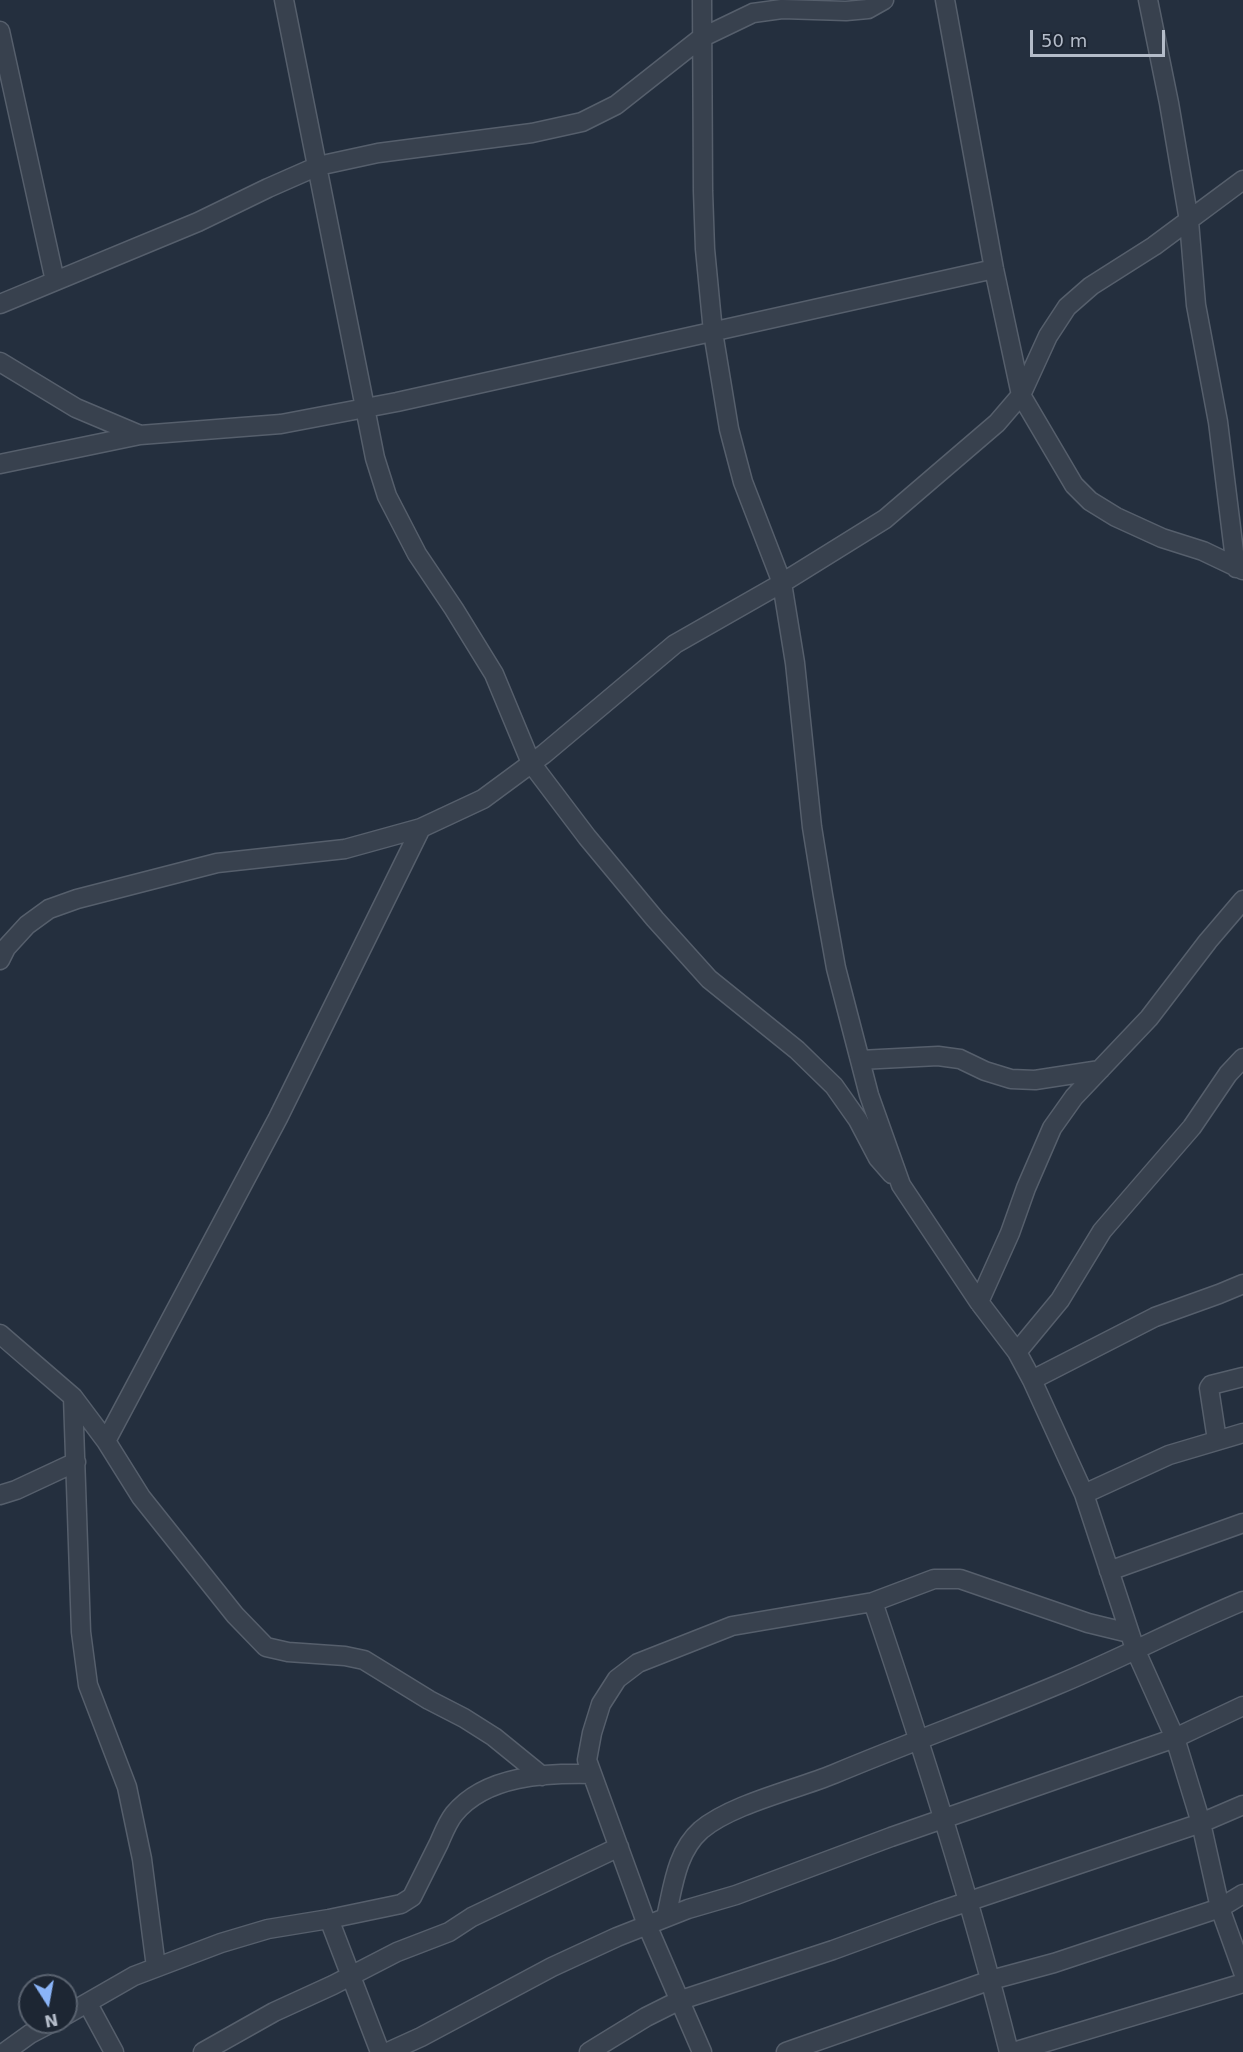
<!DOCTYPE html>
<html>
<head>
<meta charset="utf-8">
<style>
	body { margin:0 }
	#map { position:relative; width:1243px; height:2052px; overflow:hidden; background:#242f3e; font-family:"DejaVu Sans",sans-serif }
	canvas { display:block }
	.north { position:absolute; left:18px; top:1974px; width:60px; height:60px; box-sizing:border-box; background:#1d2633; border:2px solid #59626f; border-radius:50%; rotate:169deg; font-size:16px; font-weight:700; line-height:24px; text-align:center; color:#b4bcc9 }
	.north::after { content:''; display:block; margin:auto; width:21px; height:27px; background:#8ab4f8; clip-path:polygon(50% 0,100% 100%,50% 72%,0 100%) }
	.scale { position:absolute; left:1030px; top:30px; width:135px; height:27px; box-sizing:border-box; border:3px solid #b4bcc9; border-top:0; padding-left:8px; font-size:18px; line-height:21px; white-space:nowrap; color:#b4bcc9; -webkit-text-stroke:4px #1d2633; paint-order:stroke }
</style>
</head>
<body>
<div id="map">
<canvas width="1243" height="2052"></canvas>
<div class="north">N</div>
<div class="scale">50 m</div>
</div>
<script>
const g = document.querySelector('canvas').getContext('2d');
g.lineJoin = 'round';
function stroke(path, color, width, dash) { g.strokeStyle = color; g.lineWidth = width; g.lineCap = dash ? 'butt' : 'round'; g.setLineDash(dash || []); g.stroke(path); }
const minor = new Path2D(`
	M 284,0 L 375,458 L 387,496 L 417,554 L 454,609 L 494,674 L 531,763 L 587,837 L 655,919 L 709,979 L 797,1050 L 834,1086 L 858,1120 L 878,1158 L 892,1174
	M 702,0 L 703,191 L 705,249 L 713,332 L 729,429 L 743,482 L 782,583 L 795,663 L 812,827 L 823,895 L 836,968 L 869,1095 L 901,1185 L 979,1302 L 1017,1352 L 1032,1380 L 1084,1494 L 1135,1649 L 1175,1738 L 1201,1823 L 1220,1908 L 1243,1972
	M 945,0 L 994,269 L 1021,395 L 1074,485 L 1090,501 L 1116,517 L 1162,538 L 1203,551 L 1243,570
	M 1148,0 L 1169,103 L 1189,221 L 1196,305 L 1218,422 L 1236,568
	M 0,31 L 55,281
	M 0,304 L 198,222 L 268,188 L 318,166 L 378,153 L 532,133 L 582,122 L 616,105 L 701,38 L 753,13 L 782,9 L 846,11 L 868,9 L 884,0
	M 0,362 L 76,408 L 140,435
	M 0,464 L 140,435 L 281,424 L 397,402 L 994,269
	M 0,960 L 6,948 L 27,925 L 49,909 L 77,899 L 217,863 L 345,849 L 421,828 L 483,799 L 544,754 L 675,644 L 782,583 L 885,519 L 997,423 L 1021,395 L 1048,336 L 1067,307 L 1091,286 L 1154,246 L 1243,180
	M 860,1060 L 938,1056 L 960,1059 L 985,1071 L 1011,1079 L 1035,1080 L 1100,1070
	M 979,1302 L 1010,1233 L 1026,1188 L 1052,1128 L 1074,1097 L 1149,1018 L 1208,941 L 1243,900
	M 0,1334 L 73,1397 L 106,1441 L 141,1497 L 235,1615 L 266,1647 L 288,1652 L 345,1656 L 364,1660 L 429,1700 L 464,1718 L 494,1737 L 542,1776
	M 1017,1352 L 1060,1300 L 1102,1231 L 1192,1127 L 1228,1074 L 1243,1058
	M 1032,1380 L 1155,1317 L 1219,1294 L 1243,1284
	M 73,1397 L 81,1632 L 88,1685 L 127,1787 L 142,1859 L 156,1967
	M 1217,1440 L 1209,1388 L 1211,1385 L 1243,1377
	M 106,1441 L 278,1118 L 421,828
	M 1084,1494 L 1169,1455 L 1243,1433
	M 0,1495 L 16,1490 L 76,1462
	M 1109,1571 L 1243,1523
	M 873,1602 C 923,1750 971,1900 1009,2052
	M 666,1917 C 673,1888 676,1852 701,1830 C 732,1804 795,1790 834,1774 C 908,1743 983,1716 1057,1685 C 1120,1659 1180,1627 1243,1601
	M 329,1919 L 380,2052
	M 88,2004 L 114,2052
	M 66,2015 L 134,1976 L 221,1943 L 268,1929 L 329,1919 L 401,1904 L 412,1897 C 421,1879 430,1861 439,1843 C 443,1834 447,1823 454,1814 C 486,1775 546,1773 592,1774
	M 5,2052 L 30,2034 L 53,2022
	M 203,2052 L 274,2012 L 333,1985 L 397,1952 L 449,1932 L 472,1917 L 619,1847
	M 388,2052 L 421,2037 L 552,1967 L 617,1937 L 688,1909 L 736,1895 L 891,1837 L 1175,1738 L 1243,1706
	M 589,2052 L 646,2017 L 678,2001 L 833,1950 L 937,1912 L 1201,1823 L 1243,1805
	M 702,2052 L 647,1925 L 587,1760 L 592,1733 L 601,1704 L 617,1679 L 638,1663 L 732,1626 L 873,1602 L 934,1579 L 960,1579 L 1088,1623 L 1129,1633
	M 786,2052 L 991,1980 L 1054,1963 L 1220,1908 L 1243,1894
	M 1013,2052 L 1243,1983`);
stroke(minor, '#565f6c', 21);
stroke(minor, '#38414e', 18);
</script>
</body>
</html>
